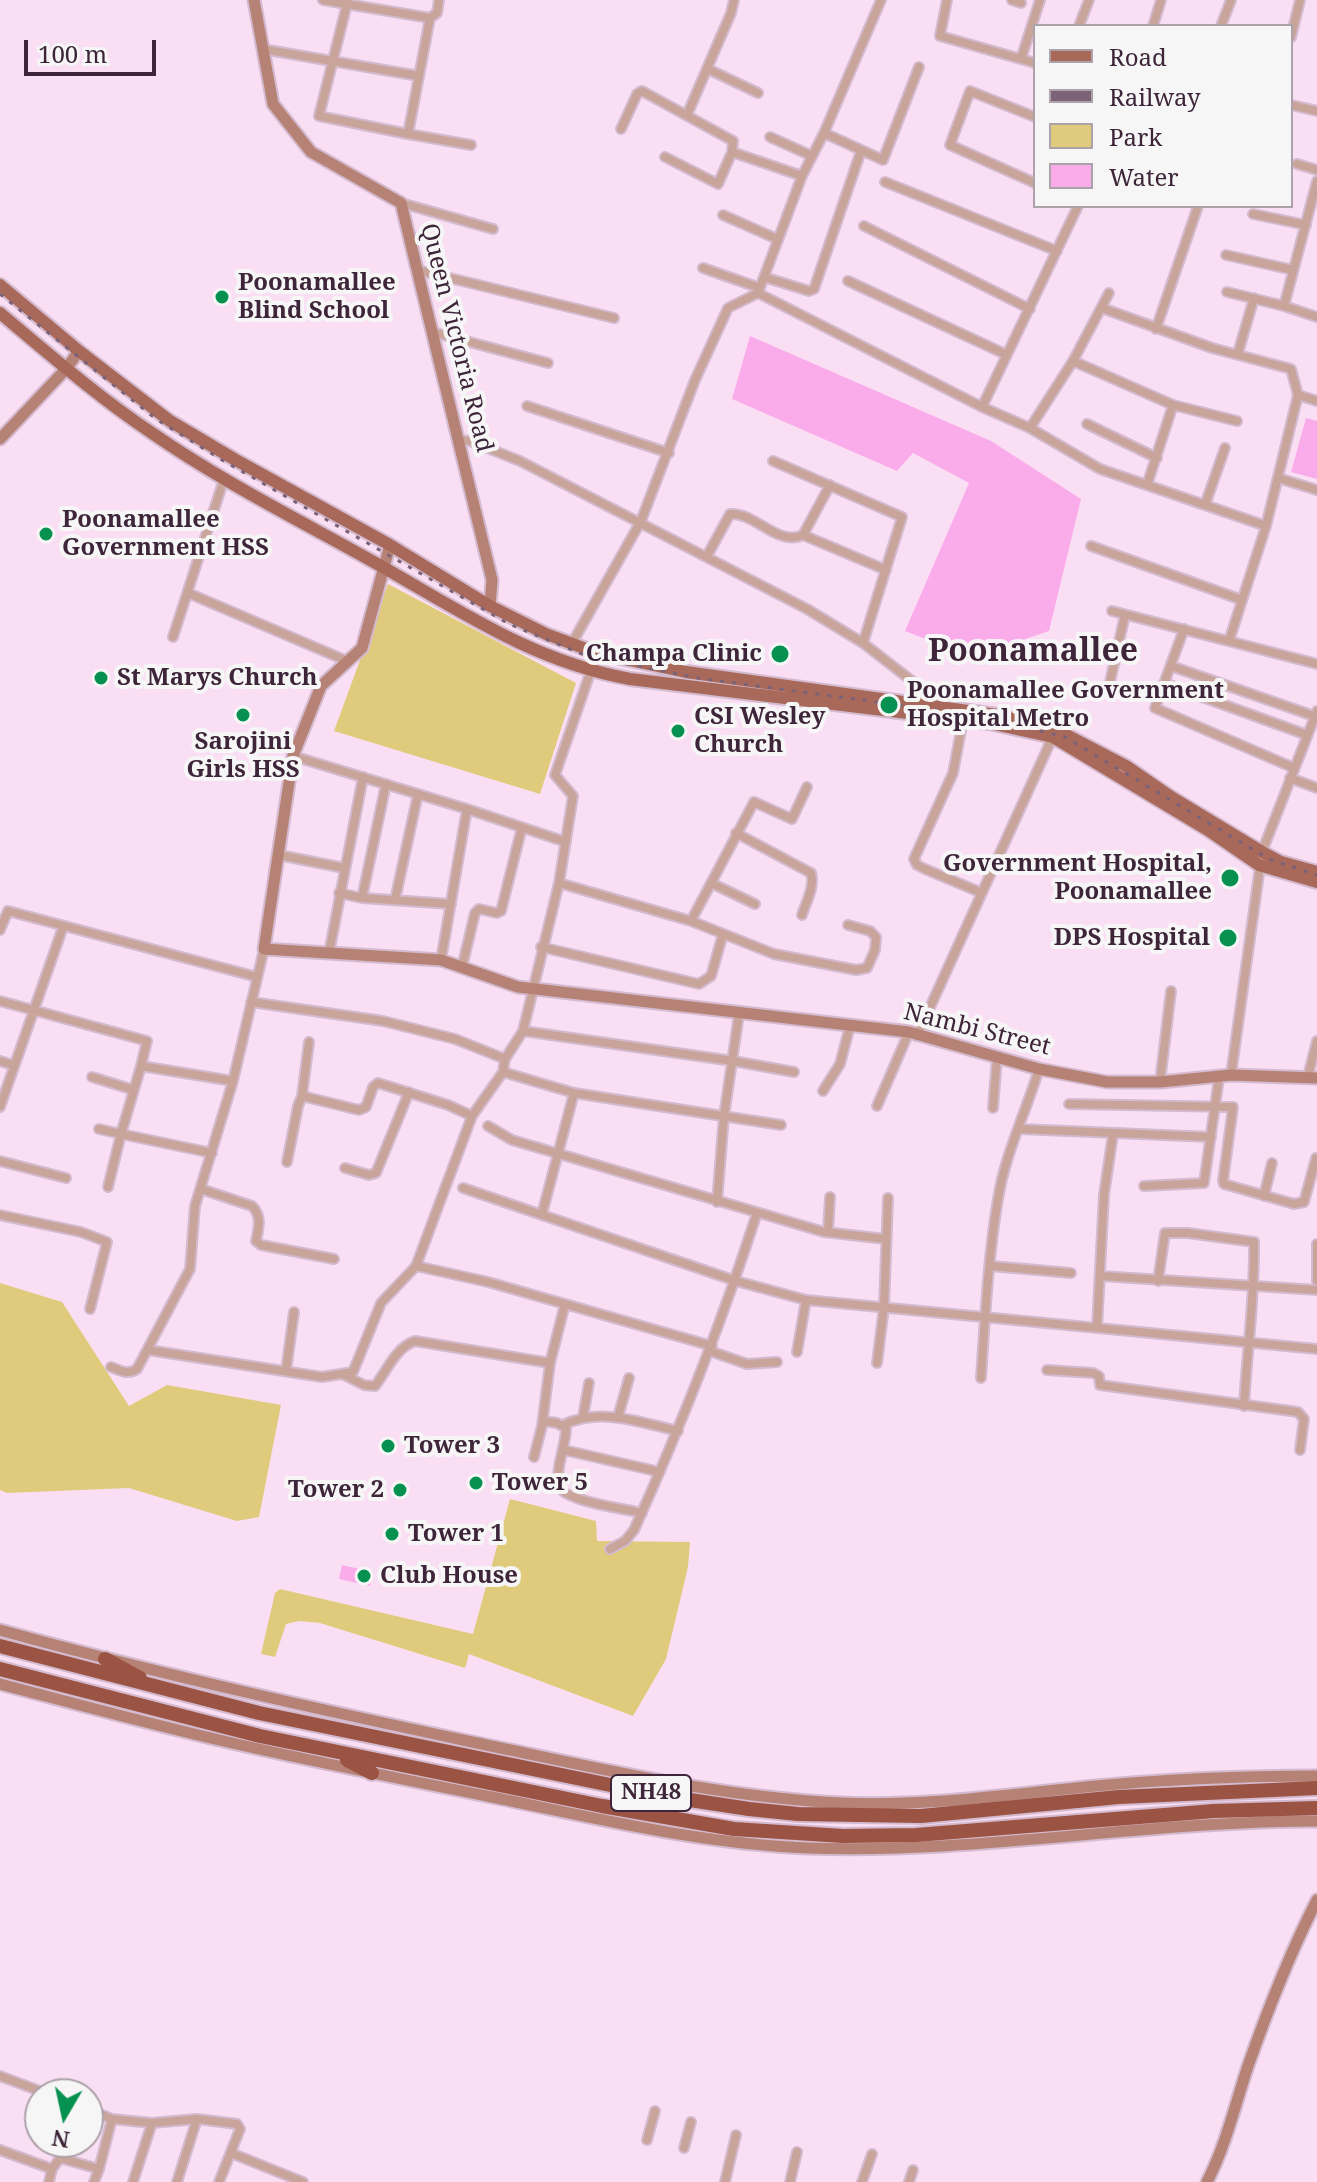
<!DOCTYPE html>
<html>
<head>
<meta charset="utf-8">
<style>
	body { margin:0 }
	#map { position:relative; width:1317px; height:2182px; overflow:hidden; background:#fadff4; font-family:"Noto Serif",serif }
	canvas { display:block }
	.legend { position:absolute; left:1033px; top:24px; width:260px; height:184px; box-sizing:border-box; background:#f6f6f6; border:2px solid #aca2aa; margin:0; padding:10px 14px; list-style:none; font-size:24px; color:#3e2539 }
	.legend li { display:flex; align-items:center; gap:16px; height:40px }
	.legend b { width:40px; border:2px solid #aca2aa }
	.north { position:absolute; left:24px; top:2078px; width:80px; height:80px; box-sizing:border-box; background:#f6f6f6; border:2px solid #aca2aa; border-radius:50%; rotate:189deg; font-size:22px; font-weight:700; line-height:32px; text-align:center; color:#3e2539 }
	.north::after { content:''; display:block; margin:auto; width:28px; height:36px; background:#079150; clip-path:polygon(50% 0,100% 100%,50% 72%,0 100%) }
	.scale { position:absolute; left:24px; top:40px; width:132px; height:36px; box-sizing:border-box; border:4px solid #3e2539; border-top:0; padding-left:10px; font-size:24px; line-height:28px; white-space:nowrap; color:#3e2539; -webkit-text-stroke:6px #f6f6f6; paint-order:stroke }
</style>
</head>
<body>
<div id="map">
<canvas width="1317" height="2182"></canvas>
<ul class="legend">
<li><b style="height:10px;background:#a8695a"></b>Road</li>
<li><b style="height:10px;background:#7c6277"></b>Railway</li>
<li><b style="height:22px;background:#e0ca7c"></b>Park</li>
<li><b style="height:22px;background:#faacea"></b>Water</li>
</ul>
<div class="north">N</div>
<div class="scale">100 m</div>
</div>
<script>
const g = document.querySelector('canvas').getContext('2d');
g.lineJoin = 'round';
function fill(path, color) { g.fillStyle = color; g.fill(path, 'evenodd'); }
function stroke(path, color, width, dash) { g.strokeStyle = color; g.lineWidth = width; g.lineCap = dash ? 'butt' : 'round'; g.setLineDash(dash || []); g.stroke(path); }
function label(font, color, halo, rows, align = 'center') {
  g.font = font + ' "Noto Serif",serif'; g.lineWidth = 8; g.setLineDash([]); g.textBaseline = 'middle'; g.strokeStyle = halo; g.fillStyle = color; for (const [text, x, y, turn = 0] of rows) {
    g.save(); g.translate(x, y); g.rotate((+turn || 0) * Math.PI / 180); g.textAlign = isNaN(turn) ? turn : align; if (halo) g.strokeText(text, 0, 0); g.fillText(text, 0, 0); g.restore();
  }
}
fill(new Path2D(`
	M 388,584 L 576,683 L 540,794 L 334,731 Z
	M 0,1283 L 62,1302 L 129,1406 L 167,1385 L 281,1405 L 259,1517 L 237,1521 L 129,1488 L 7,1493 L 0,1490 Z
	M 510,1499 L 596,1521 L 597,1541 L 690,1542 L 688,1567 L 666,1659 L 633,1716 L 469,1654 L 465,1668 L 320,1623 L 299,1621 L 286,1624 L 275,1657 L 261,1654 L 275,1593 L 280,1589 L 473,1634 Z`), '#e0ca7c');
fill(new Path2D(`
	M 750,336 L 991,441 L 1081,499 L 1049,631 L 972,657 L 905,631 L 969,483 L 913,453 L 897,471 L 732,399 Z
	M 1306,418 L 1317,421 L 1317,479 L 1291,472 Z
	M 342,1565 L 373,1572 L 370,1586 L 339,1579 Z`), '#faacea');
const street = new Path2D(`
	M 323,0 L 430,18 L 419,76
	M 947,0 L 940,36 L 1035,63
	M 1012,0 L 1021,3
	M 430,18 L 437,13 L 439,0
	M 1079,26 L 1089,0
	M 1153,26 L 1161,0
	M 1221,26 L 1231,0
	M 1291,37 L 1300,0
	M 262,49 L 419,76 L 408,134 L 319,116 L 348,0
	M 1021,59 L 1040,0
	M 708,69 L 758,93
	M 1291,105 L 1317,111
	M 687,115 L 731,13 L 734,0
	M 1035,117 L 970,91 L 950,145 L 1035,183
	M 621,129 L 637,94 L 642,91 L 733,141 L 732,152 L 802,176 L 758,293
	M 824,133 L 881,0
	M 408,134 L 471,145
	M 770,137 L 812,156
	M 665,157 L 718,184 L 732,152
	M 1297,164 L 1317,170
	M 802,176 L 824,133 L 883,160 L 919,67
	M 885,182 L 1057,251
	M 401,203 L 493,229
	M 1253,214 L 1306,225
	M 723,215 L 777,239
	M 864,226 L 1030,309
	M 1226,255 L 1293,270
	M 703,268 L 760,288
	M 417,270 L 614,318
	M 764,277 L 809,291 L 814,289 L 861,151
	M 848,281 L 1005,354
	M 1227,292 L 1284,306 L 1317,317
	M 1284,306 L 1317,181
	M 1102,308 L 1212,348 L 1291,369 L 1298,395 L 1266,526 L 1229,641
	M 1156,329 L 1198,206
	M 432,332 L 548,363
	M 1238,353 L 1254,298
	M 1073,361 L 1173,405 L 1237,421
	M 1298,395 L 1317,401
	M 527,406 L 669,453
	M 982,407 L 1078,206
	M 1087,424 L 1157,458
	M 1030,428 L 1073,361 L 1109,293
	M 458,440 L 470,441 L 520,461 L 807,609 L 863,643 L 921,688 L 931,709
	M 773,461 L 902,517 L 863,643
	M 1278,478 L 1317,490
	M 1147,485 L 1173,405
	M 1205,505 L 1225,448
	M 803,535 L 886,570
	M 1091,546 L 1242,600
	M 707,556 L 730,514 C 755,512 778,547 803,535 L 830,485
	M 188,593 L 347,661
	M 1112,611 L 1317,664
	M 1184,629 L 1155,708 L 1294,768
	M 173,637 L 224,479
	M 571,645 L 641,521 L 695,380 L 728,308 L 758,293 L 982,407 L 1030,428 L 1100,469 L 1266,526
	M 1171,666 L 1314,716
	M 1110,682 L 1125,615
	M 1164,683 L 1307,735
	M 963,720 L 953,773 L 914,859 L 917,865 L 925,869 L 982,893
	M 293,756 L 467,809 L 566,842
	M 1290,778 L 1317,788
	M 736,833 L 811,873 C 815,887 806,902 802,915
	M 279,855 L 344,868
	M 559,883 L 691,921 L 774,954 L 856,970 L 867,968 L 875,950 L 876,937 L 870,931 L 848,925
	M 711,883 L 755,904
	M 339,893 L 362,898 L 451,904
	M 362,898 L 386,784
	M 395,900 L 418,794
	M 691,921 L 754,802 L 792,819 L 807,787
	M 0,930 L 8,911 L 257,977
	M 541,947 L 699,984 L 711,976 L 723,934
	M 329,953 L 363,777
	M 441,960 L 467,809
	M 462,967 L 475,913 L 479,909 L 497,913 L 501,911 L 522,827
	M 0,1001 L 147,1041 L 141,1066 L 233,1081
	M 251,1002 L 383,1021 L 455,1039 L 505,1059
	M 523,1031 L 733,1061 L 794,1072
	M 917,1036 L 1054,734
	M 0,1061 L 13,1065
	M 141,1066 L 121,1134 L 212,1153
	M 503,1072 L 574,1093 L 781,1125
	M 1231,1075 L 1262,852 L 1317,711
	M 1308,1076 L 1317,1041
	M 92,1077 L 134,1090
	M 1160,1082 L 1171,991
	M 823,1091 L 840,1064 L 850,1026
	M 302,1096 L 309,1042
	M 1069,1104 L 1233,1107 L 1223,1181 L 1224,1184 L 1294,1204 L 1304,1202 L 1316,1158
	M 877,1106 L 909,1032
	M 0,1107 L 63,927
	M 993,1108 L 997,1058
	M 488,1126 L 512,1140 L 824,1232 L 886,1239
	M 99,1129 L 121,1134 L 108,1187
	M 1020,1129 L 1211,1137
	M 0,1161 L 66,1178
	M 287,1162 L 298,1106 L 302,1096 L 359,1110 L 366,1107 L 373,1087 L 378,1083 L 448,1105 L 472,1116
	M 345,1168 L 369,1175 L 376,1173 L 409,1092
	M 1144,1186 L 1204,1183 L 1219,1078
	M 463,1188 L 736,1281 L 806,1300 L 1317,1349
	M 201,1189 L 252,1206 C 262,1216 259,1227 256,1241 L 261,1245 L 334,1259
	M 1264,1196 L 1272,1163
	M 717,1202 L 724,1116 L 739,1014
	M 542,1214 L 574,1093
	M 0,1215 L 81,1232 L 107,1242 L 90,1309
	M 828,1232 L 830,1197
	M 1317,1244 L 1317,1281
	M 416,1266 L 488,1282 L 712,1346
	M 991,1266 L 1071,1273
	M 1101,1276 L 1317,1290
	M 1158,1281 L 1165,1233 L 1188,1233 L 1254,1242 C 1255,1297 1247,1351 1244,1406
	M 1097,1328 L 1104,1195 L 1113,1134
	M 148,1350 L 322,1377 L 353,1372 L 381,1303 L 416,1266 L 472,1116 L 503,1072 L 505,1059 L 523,1031 L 559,883 L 573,796 L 555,775 L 597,653
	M 710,1351 L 747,1364 L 777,1362
	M 797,1352 L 806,1300
	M 877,1363 L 884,1307 L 888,1198
	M 111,1367 C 121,1371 128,1375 137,1369 L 190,1269 L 195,1206 L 233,1081 L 264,949
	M 1047,1370 L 1093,1373 L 1099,1376 L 1100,1385 L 1298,1412 L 1304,1419 L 1300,1450
	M 286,1371 L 294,1312
	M 342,1374 L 364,1385 L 375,1386 C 387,1371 395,1348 415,1341 L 550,1363
	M 981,1378 C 985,1319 988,1258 998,1199 C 1005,1154 1026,1112 1039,1069
	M 583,1417 L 589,1383
	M 618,1417 L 629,1378
	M 543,1421 L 557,1423 L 566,1428 C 566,1446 555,1468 559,1486 C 563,1501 626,1509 642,1513
	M 563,1425 C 601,1407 639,1422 678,1431
	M 564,1450 L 660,1472
	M 534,1457 L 542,1426 L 550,1363 L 565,1304
	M 610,1549 L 625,1541 L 634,1530 C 681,1426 722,1322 757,1213
	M 0,2076 L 48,2094
	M 88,2109 L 112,2119 L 152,2123
	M 197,2119 L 237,2124 L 240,2129 L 219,2182
	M 647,2140 L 655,2111
	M 684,2148 L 691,2122
	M 0,2150 L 52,2169 L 49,2182
	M 231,2153 L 303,2182
	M 60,2158 L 65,2142
	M 52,2169 L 60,2158 L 99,2169 L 94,2182
	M 99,2169 L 112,2119
	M 133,2182 L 152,2123 L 197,2119 L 177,2182
	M 725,2182 L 736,2135
	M 790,2182 L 797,2152
	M 862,2182 L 872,2154
	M 909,2182 L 913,2170`);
const secondary = new Path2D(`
	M 254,0 L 273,104 L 311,152 L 401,203 L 492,580 L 490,606
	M 0,439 L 66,369 L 79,351
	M 390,545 L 362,648 L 321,686 L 293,756 L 264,949 L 441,960 L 518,987 L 909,1032 L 1039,1069 L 1107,1082 L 1160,1082 L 1231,1075 L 1317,1078
	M 0,1630 C 158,1674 317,1709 477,1743 C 598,1768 717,1797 841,1803 C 926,1807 1011,1794 1096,1786 C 1169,1779 1243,1776 1317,1776
	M 0,1684 C 80,1705 160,1727 241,1745 C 326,1764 411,1781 497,1798 C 600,1819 703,1844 808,1848 C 978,1854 1147,1821 1317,1821
	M 1207,2182 C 1226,2145 1235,2105 1248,2066 C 1268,2009 1290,1953 1317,1900`);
const primary = new Path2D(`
	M 0,285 L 79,351 L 170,421 L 234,459 L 390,545 L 490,606 L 546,634 L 597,653 L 686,672 L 997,715 L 1055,729 L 1126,766 L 1171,797 L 1262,852 L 1281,862 L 1317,872
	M 0,313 C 49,354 98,397 152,433 C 227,485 309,525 388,570 C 468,616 537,662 630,679 L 989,723 L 1053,737 L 1208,830 L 1259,865 L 1317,882`);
const highway = new Path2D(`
	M 0,1646 L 259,1713 L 664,1796 L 749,1809 L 798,1814 L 921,1816 L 1119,1797 L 1317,1788
	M 105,1659 L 140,1678
	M 0,1669 L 260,1736 L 602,1806 L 734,1829 L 843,1836 L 916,1835 L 1214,1811 L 1317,1808
	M 347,1760 L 372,1773`);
stroke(street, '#d4bacf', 12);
stroke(secondary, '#d4bacf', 15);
stroke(primary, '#d4bacf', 16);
stroke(highway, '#d4bacf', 18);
stroke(street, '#c8a49b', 8);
stroke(secondary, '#b68275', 11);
stroke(primary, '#a8695a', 12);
stroke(highway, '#9b5343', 14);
stroke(new Path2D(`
	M 0,294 L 156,419 L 222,460 L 509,624 L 587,656 L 698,678 L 974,715 L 1065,737 L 1269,859 L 1317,875`), '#7c6277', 3, [4, 8]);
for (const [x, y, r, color] of [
	[222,297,8,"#079150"],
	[46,534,8,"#079150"],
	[780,654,10,"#079150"],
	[101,678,8,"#079150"],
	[889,705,10,"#079150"],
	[243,715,8,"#079150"],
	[678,731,8,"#079150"],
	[1230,878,10,"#079150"],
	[1228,938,10,"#079150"],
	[388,1446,8,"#079150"],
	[476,1483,8,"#079150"],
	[400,1490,8,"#079150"],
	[392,1534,8,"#079150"],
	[364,1576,8,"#079150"]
]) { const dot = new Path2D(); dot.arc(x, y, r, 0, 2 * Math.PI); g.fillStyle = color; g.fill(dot); stroke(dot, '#f6f6f6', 3); }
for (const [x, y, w] of [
	[651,1793,80]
]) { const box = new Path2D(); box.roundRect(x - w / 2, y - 18, w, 36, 6); g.fillStyle = '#f6f6f6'; g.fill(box); stroke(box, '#3e2539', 2); }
label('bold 22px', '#3e2539', null, [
	["NH48",651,1793]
]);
label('bold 24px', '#3e2539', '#f6f6f6', [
	["Poonamallee",238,283],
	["Blind School",238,311],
	["Poonamallee",62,520],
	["Government HSS",62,548],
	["Champa Clinic",762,654,"right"],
	["St Marys Church",117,678],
	["Poonamallee Government",907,691],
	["Hospital Metro",907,719],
	["CSI Wesley",694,717],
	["Church",694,745],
	["Sarojini",243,742,"center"],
	["Girls HSS",243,770,"center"],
	["Government Hospital,",1212,864,"right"],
	["Poonamallee",1212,892,"right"],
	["DPS Hospital",1210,938,"right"],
	["Tower 3",404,1446],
	["Tower 5",492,1483],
	["Tower 2",384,1490,"right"],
	["Tower 1",408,1534],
	["Club House",380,1576]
], 'left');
label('24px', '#3e2539', '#f6f6f6', [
	["Queen Victoria Road",456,338,76],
	["Nambi Street",977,1030,14]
]);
label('bold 32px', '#3e2539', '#f6f6f6', [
	["Poonamallee",1033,652]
]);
</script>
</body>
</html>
